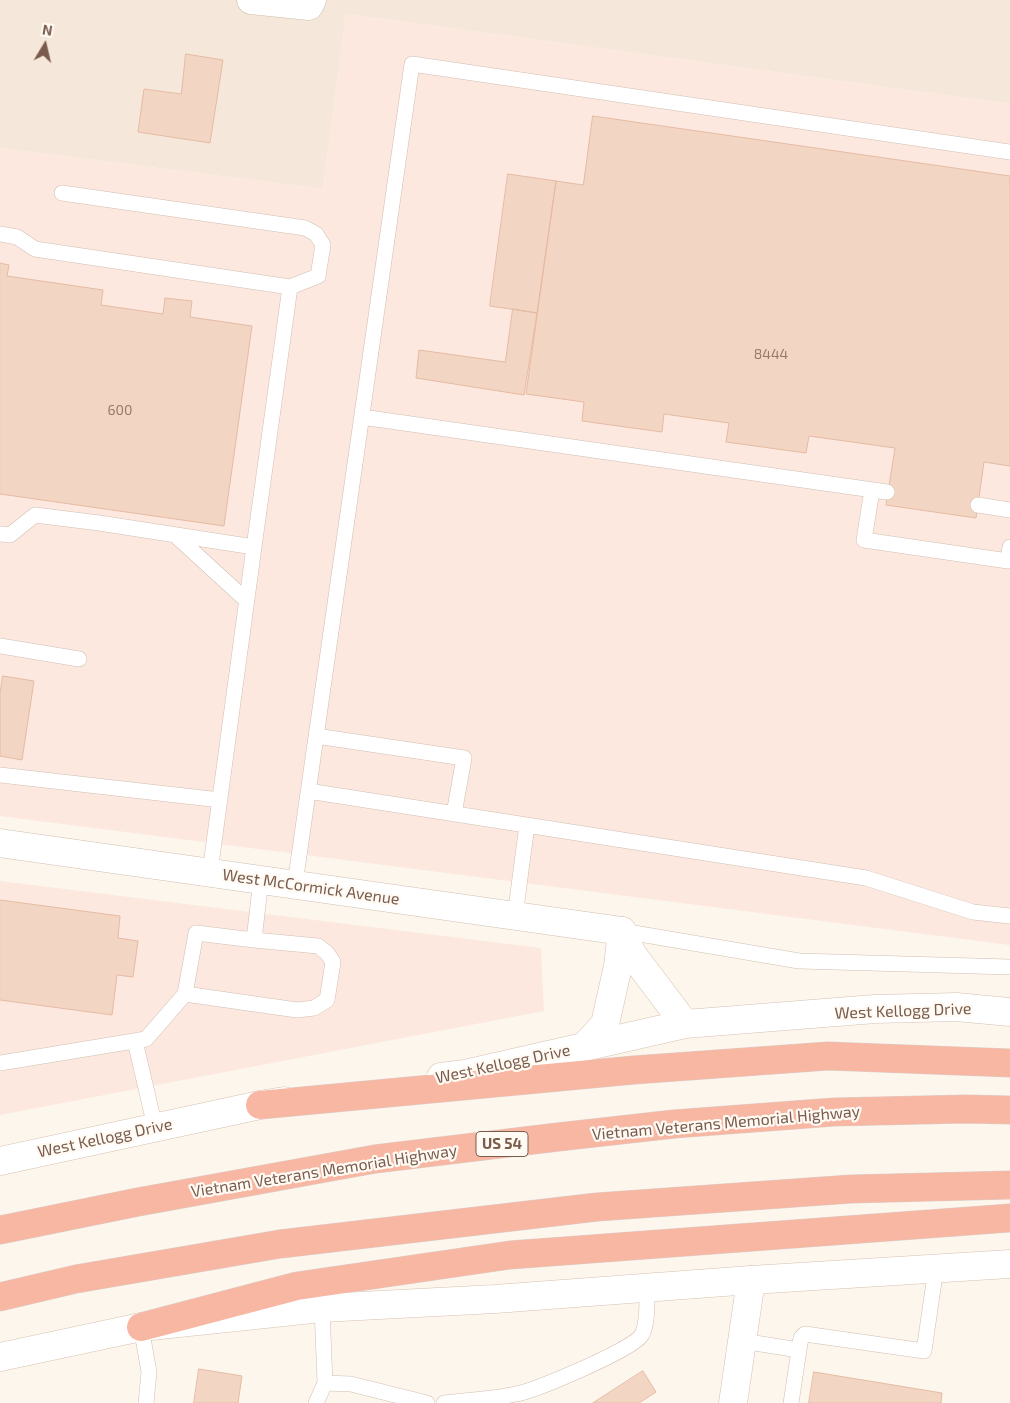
<!DOCTYPE html>
<html>
<head>
<meta charset="utf-8">
<style>
	body { margin:0 }
	#map { position:relative; width:1010px; height:1403px; overflow:hidden; background:#fdf6ec; font-family:"Exo 2",sans-serif }
	canvas { display:block }
	.north { position:absolute; left:20px; top:20px; width:50px; height:50px; -webkit-text-stroke:4px #fffaf3; paint-order:stroke; rotate:9deg; font-size:14px; font-weight:700; line-height:20px; text-align:center; color:#7a5c4d }
	.north::after { content:''; display:block; margin:auto; width:18px; height:22px; background:#7a5c4d; clip-path:polygon(50% 0,100% 100%,50% 72%,0 100%) }
</style>
</head>
<body>
<div id="map">
<canvas width="1010" height="1403"></canvas>
<div class="north">N</div>
</div>
<script>
const g = document.querySelector('canvas').getContext('2d');
g.lineJoin = 'round';
function fill(path, color) { g.fillStyle = color; g.fill(path, 'evenodd'); }
function stroke(path, color, width, dash) { g.strokeStyle = color; g.lineWidth = width; g.lineCap = dash ? 'butt' : 'round'; g.setLineDash(dash || []); g.stroke(path); }
function label(font, color, halo, rows, align = 'center') {
  g.font = font + ' "Exo 2",sans-serif'; g.lineWidth = 4.5; g.setLineDash([]); g.textBaseline = 'middle'; g.strokeStyle = halo; g.fillStyle = color; for (const [text, x, y, turn = 0] of rows) {
    g.save(); g.translate(x, y); g.rotate((+turn || 0) * Math.PI / 180); g.textAlign = isNaN(turn) ? turn : align; if (halo) g.strokeText(text, 0, 0); g.fillText(text, 0, 0); g.restore();
  }
}
fill(new Path2D(`
	M 0,0 L 1010,0 L 1010,104 L 346,14 L 323,189 L 0,148 Z`), '#f5e8da');
fill(new Path2D(`
	M 346,14 L 1010,104 L 1010,945 L 0,816 L 0,148 L 323,189 Z
	M 0,881 L 541,948 L 544,1011 L 0,1115 Z`), '#fde8e0');
const building = new Path2D(`
	M 186,54 L 223,60 L 210,143 L 138,132 L 144,89 L 181,94 Z
	M 593,116 L 1010,176 L 1010,466 L 984,462 L 976,518 L 886,505 L 895,448 L 809,436 L 806,453 L 726,442 L 729,423 L 664,414 L 662,432 L 582,421 L 584,402 L 526,394 L 556,181 L 583,185 Z
	M 508,174 L 556,181 L 537,313 L 490,306 Z
	M 0,263 L 9,265 L 7,276 L 103,290 L 101,305 L 163,314 L 165,298 L 192,301 L 190,317 L 252,326 L 224,526 L 0,494 Z
	M 513,309 L 537,313 L 524,395 L 416,378 L 419,350 L 505,362 Z
	M 3,676 L 34,681 L 22,760 L 0,756 L 0,694 Z
	M 0,900 L 120,916 L 118,938 L 138,941 L 133,977 L 117,975 L 112,1015 L 0,1000 Z
	M 199,1369 L 242,1376 L 238,1403 L 194,1403 Z
	M 643,1371 L 656,1392 L 639,1403 L 593,1403 Z
	M 814,1372 L 942,1393 L 941,1403 L 809,1403 Z`);
fill(building, '#f3d5c3');
stroke(building, '#e6bba3', 1);
const lane = new Path2D(`
	M 62,193 L 305,228 L 316,234 L 323,245 L 318,276 L 290,287
	M 0,234 L 17,237 L 35,249 L 290,287 L 254,547
	M 362,417 L 887,492
	M 872,490 L 864,540 L 1008,561 L 1010,547
	M 978,505 L 1010,510
	M 0,534 L 10,535 L 35,515 L 99,523 L 254,547 L 210,872
	M 175,535 L 246,600
	M 0,646 L 79,659
	M 316,736 L 464,758 L 454,814
	M 0,775 L 220,800
	M 308,791 L 866,878 L 973,912 L 1010,916
	M 295,884 L 412,64 L 1010,152
	M 515,916 L 527,825
	M 622,931 L 799,961 L 1010,967
	M 185,994 L 297,1010 L 314,1008 L 327,1000 L 333,962 L 327,953 L 318,946 L 254,940
	M 135,1041 L 155,1127
	M 0,1063 L 146,1039 L 185,994 L 196,933 L 254,940 L 261,879
	M 141,1327 L 149,1372 L 146,1403
	M 742,1341 L 799,1350 L 801,1338 L 805,1334 L 924,1351 L 936,1268
	M 325,1383 L 351,1384 L 427,1403
	M 316,1403 L 325,1383 L 322,1308
	M 444,1403 C 468,1400 493,1399 516,1394 C 535,1391 631,1350 641,1336 C 648,1326 647,1300 647,1288
	M 791,1403 L 799,1350`);
const street = new Path2D(`
	M 251,0 L 309,6 L 312,0
	M 0,843 L 622,931
	M 733,1403 L 751,1280`);
const secondary = new Path2D(`
	M 622,931 L 632,954 L 685,1024
	M 584,1047 L 605,1024 L 618,966 L 622,931
	M 441,1077 L 465,1074 L 685,1024 L 875,1009 L 956,1007 L 1010,1012
	M 0,1161 L 260,1105 L 284,1101
	M 0,1357 L 141,1327 L 322,1308 L 495,1299 L 751,1280 L 1010,1264`);
const highway = new Path2D(`
	M 260,1105 L 634,1070 L 828,1056 L 1010,1063
	M 0,1230 L 138,1202 L 375,1159 L 558,1137 L 674,1124 L 834,1112 L 966,1109 L 1010,1110
	M 0,1297 L 76,1279 L 280,1244 L 597,1207 L 851,1189 L 1010,1185
	M 141,1327 L 297,1286 L 510,1255 L 1010,1218`);
stroke(lane, '#d1beb0', 16);
stroke(street, '#d1beb0', 29);
stroke(secondary, '#d6c0b0', 29);
stroke(highway, '#dad1cd', 29);
stroke(lane, '#fff', 15);
stroke(street, '#fff', 28);
stroke(secondary, '#fff', 28);
stroke(highway, '#f7b7a3', 28);
label('14px', '#987a6a', null, [
	["8444",771,354],
	["600",120,410]
]);
for (const [x, y, w] of [
	[502,1144,52]
]) { const box = new Path2D(); box.roundRect(x - w / 2, y - 12.5, w, 25, 4); g.fillStyle = '#fffaf3'; g.fill(box); stroke(box, '#7a5c4d', 1); }
label('bold 15px', '#7a5c4d', null, [
	["US 54",502,1144]
]);
label('16px', '#7a5c4d', '#fffaf3', [
	["West McCormick Avenue",311,887,8],
	["West Kellogg Drive",903,1011,-2],
	["West Kellogg Drive",503,1064,-12],
	["Vietnam Veterans Memorial Highway",726,1123,-5],
	["West Kellogg Drive",105,1138,-12],
	["Vietnam Veterans Memorial Highway",324,1171,-9]
]);
</script>
</body>
</html>
